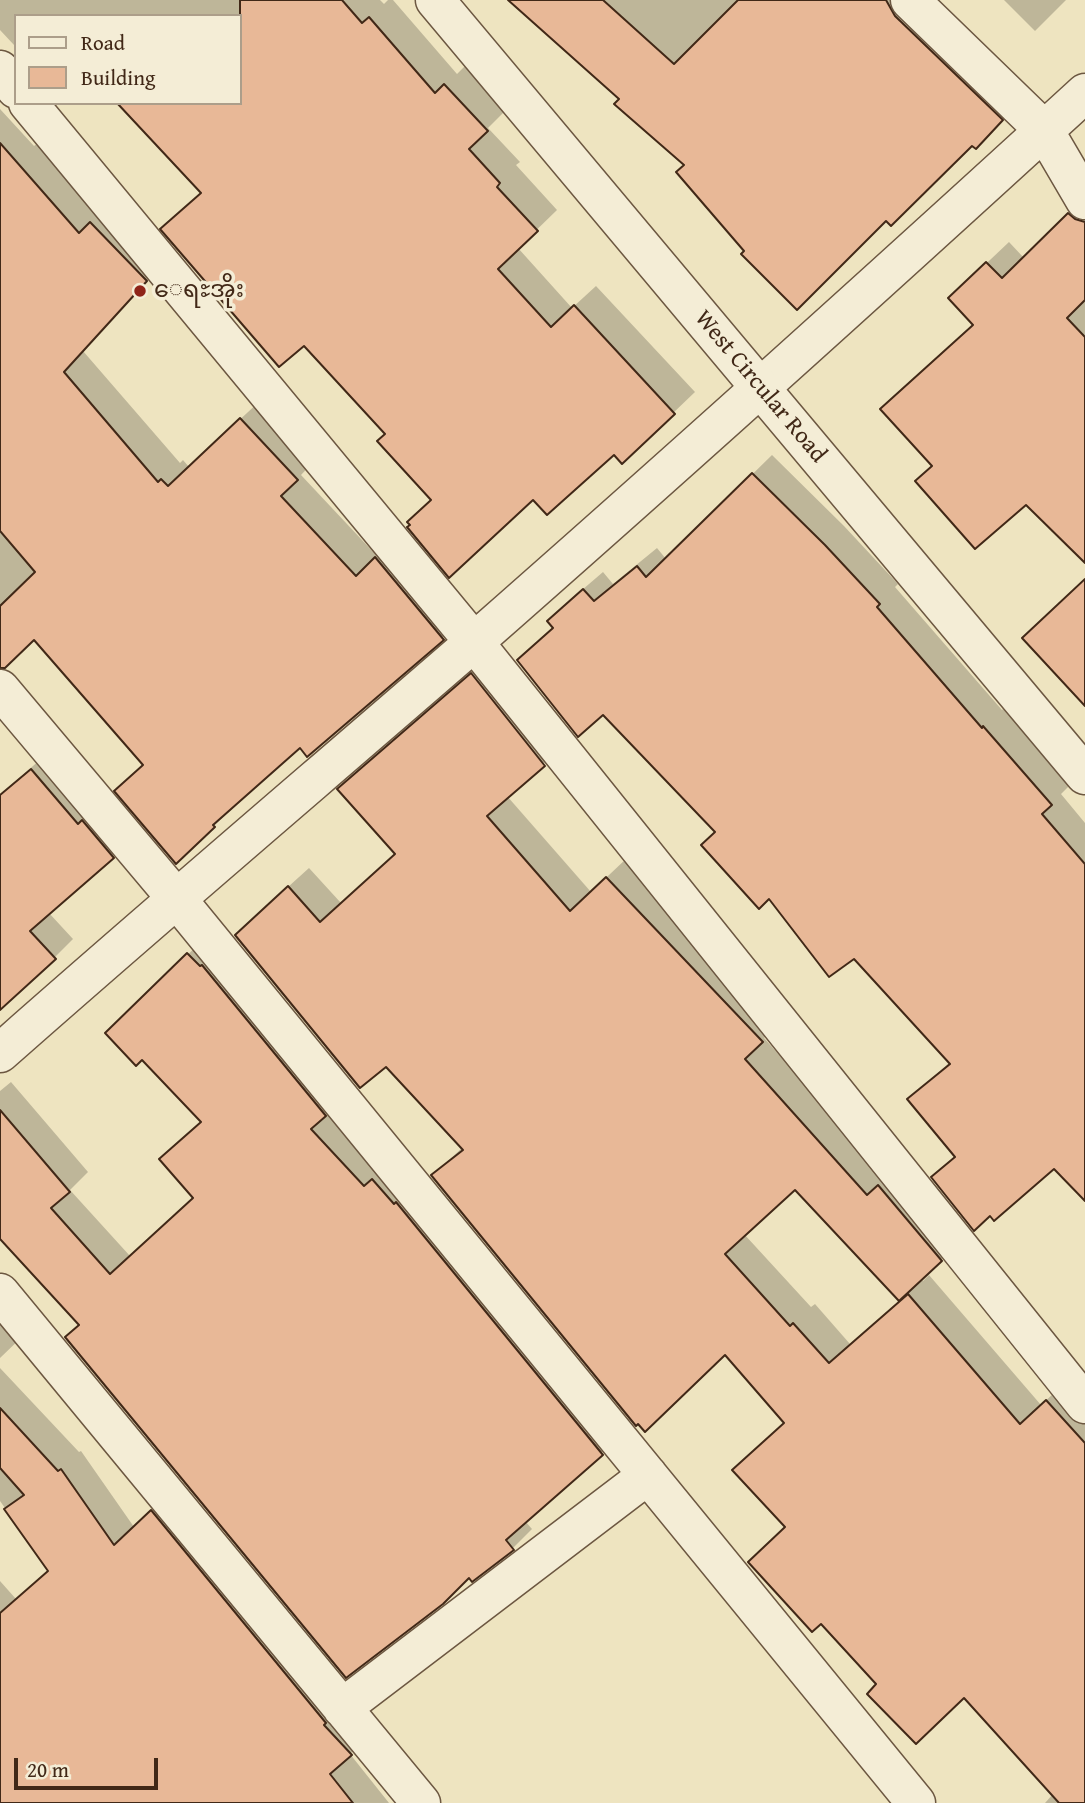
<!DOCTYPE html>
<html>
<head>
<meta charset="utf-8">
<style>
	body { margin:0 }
	#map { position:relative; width:1085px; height:1803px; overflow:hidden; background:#eee4c0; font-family:"Gentium Book Plus",serif }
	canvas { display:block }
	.legend { position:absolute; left:14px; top:14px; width:228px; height:91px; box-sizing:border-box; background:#f4edd6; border:2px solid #ac9e8a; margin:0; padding:9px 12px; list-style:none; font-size:21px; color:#412817 }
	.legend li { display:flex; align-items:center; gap:14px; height:35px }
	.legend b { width:35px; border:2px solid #ac9e8a }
	.scale { position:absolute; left:14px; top:1758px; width:144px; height:32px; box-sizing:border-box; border:4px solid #412817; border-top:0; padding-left:9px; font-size:21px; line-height:24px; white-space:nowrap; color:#412817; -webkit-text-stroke:5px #f4edd6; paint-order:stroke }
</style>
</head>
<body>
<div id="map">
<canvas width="1085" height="1803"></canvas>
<ul class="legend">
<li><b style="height:9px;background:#f4edd6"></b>Road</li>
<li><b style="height:19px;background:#e8b897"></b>Building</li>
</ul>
<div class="scale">20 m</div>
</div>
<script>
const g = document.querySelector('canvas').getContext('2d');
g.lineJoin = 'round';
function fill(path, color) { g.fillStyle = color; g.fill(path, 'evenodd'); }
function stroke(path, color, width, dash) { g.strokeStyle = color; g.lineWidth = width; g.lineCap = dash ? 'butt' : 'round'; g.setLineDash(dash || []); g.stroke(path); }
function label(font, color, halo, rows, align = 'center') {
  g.font = font + ' "Gentium Book Plus","Noto Sans Myanmar",serif'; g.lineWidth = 7; g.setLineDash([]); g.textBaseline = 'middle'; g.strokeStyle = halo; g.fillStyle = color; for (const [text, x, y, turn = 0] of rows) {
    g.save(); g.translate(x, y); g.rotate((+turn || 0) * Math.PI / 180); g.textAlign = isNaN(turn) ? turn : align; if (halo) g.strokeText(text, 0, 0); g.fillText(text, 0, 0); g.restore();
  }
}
fill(new Path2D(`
	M 0,0 L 380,0 L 384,4 L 388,0 L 393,0 L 457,74 L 466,65 L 507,109 L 488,128 L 520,162 L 516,165 L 557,210 L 518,248 L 572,308 L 596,286 L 695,392 L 622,462 L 614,453 L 533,497 L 433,499 L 387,434 L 304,343 L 163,229 L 202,192 L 240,103 L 240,16 L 16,16 L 14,45 L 0,30 Z
	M 518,0 L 916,0 L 1020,101 L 994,128 L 972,143 L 886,219 L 747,251 L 686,165 L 622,99 Z
	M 1004,0 L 1066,0 L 1035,31 Z
	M 0,109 L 34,146 L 38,143 L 166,260 L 83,351 L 180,463 L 183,460 L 189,467 L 262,399 L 317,458 L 301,475 L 377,556 L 397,538 L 463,618 L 442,638 L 300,746 L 176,861 L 144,764 L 34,638 L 0,643 Z
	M 1085,198 L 1085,560 L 1026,502 L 933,465 L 975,323 L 972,277 L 1009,242 L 1024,258 Z
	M 772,455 L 844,526 L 898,584 L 895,587 L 1002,710 L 1003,709 L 1070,785 L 1061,794 L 1085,823 L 1085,1199 L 1054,1166 L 933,1177 L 956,1156 L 909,1099 L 950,1062 L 854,957 L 717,832 L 603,713 L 519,660 L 554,627 L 568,602 L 603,572 L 613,584 L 657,548 L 666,559 Z
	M 492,655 L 564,744 L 507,796 L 591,892 L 627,858 L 781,1021 L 764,1038 L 888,1176 L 961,1240 L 921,1279 L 923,1281 L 929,1275 L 1041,1405 L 1067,1381 L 1085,1402 L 1085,1803 L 1045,1803 L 1053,1794 L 964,1695 L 879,1684 L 787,1527 L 786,1422 L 725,1353 L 433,1175 L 463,1147 L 257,915 L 309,868 L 341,903 L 397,853 L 339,789 L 359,769 ZM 795,1187 L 901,1300 L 850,1344 L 815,1304 L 811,1307 L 744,1234 Z
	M 50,751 L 131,839 L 49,913 L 73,939 L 54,958 L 0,979 L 0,795 Z
	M 208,935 L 621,1435 L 525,1521 L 532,1529 L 513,1548 L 472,1579 L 80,1324 L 0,1237 L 0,1091 L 11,1082 L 88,1172 L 70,1190 L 130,1256 L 195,1197 L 161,1159 L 202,1121 L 142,1058 L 107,1033 Z
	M 0,1300 L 25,1334 L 0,1358 Z
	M 0,1368 L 79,1452 L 81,1451 L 134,1527 L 172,1492 L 370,1734 L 350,1754 L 389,1803 L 0,1803 L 0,1581 L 16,1599 L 49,1570 L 0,1501 Z`), '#0003');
const building = new Path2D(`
	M 240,0 L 342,0 L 362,23 L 369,17 L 435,93 L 444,84 L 488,131 L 469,149 L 500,183 L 497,187 L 538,231 L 498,269 L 551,327 L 574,305 L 675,414 L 622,464 L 614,455 L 547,515 L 533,500 L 449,578 L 407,527 L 410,525 L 407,522 L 431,500 L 377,441 L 385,434 L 304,346 L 279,367 L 160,229 L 201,193 L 117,103 L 240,103 Z
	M 508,0 L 603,0 L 674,64 L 738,0 L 886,0 L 895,16 L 1003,120 L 976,149 L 972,146 L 891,226 L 886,221 L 797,310 L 741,254 L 744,251 L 676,172 L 684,165 L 614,104 L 619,99 Z
	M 0,143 L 79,233 L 90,222 L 147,281 L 64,372 L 158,482 L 161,479 L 168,486 L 240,418 L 298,480 L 281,496 L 356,576 L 375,557 L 444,640 L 307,757 L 300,748 L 213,825 L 215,827 L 176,864 L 114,791 L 143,765 L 34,640 L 5,668 L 0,668 L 0,606 L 35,572 L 0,531 Z
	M 1068,213 L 1075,219 L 1085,222 L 1085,300 L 1067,318 L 1085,337 L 1085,563 L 1026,505 L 975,549 L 915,481 L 932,466 L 880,409 L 973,325 L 948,298 L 986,262 L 1002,278 Z
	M 752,473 L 825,545 L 880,604 L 877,607 L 982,728 L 983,726 L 1052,805 L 1042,814 L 1085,864 L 1085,1201 L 1054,1169 L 994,1221 L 990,1216 L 974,1231 L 931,1177 L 955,1157 L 907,1099 L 950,1064 L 854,959 L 829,977 L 769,899 L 759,909 L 701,845 L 715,832 L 603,715 L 578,737 L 517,660 L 553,628 L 547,621 L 583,589 L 594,601 L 637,566 L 646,577 Z
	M 1085,579 L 1085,706 L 1022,638 Z
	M 471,673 L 545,766 L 487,816 L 570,911 L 606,877 L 763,1042 L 745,1059 L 867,1195 L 878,1185 L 942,1261 L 899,1301 L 795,1190 L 725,1254 L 790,1326 L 793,1323 L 829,1363 L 908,1294 L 1020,1424 L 1046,1400 L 1085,1443 L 1085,1803 L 1059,1803 L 964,1698 L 916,1744 L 867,1694 L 876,1684 L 821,1624 L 812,1632 L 748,1562 L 785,1527 L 732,1470 L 784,1423 L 725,1355 L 645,1432 L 638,1424 L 636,1426 L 431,1175 L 463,1150 L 386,1067 L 360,1088 L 235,935 L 288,886 L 320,922 L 395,854 L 337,789 Z
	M 31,769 L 78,824 L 82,820 L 114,858 L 30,931 L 56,959 L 0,1010 L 0,795 Z
	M 187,953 L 200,966 L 202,965 L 326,1116 L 311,1129 L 364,1186 L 372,1179 L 394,1204 L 396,1202 L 603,1455 L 506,1540 L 514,1550 L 472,1582 L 469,1578 L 443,1604 L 346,1678 L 65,1337 L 79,1325 L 0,1239 L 0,1110 L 70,1192 L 51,1208 L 110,1274 L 193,1198 L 159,1159 L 201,1122 L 142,1060 L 136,1066 L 105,1033 Z
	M 0,1408 L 58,1471 L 61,1469 L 114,1545 L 151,1510 L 326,1723 L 324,1725 L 352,1755 L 330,1774 L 353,1803 L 0,1803 L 0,1613 L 48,1571 L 4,1509 L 24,1495 L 0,1468 Z`);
fill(building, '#e8b897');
stroke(building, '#412817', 2);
const minor = new Path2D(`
	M 910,0 L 1044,130 L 1085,200
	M 0,70 L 16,89
	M 28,103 L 474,642 L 1085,1404
	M 0,689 L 176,898 L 916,1803
	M 0,1053 C 156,915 315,780 473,643 C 679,462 883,278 1085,93
	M 0,1293 L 421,1803
	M 342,1708 L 648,1475`);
const tertiary = new Path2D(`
	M 435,0 L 1085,775`);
stroke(minor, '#6c5741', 41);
stroke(tertiary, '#6c5741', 41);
stroke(minor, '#f4edd6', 38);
stroke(tertiary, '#f4edd6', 38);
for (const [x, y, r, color] of [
	[140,291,7,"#8f2418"]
]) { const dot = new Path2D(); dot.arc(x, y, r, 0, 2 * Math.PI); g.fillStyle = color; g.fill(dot); stroke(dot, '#f4edd6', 2.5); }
label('24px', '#412817', '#f4edd6', [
	["ေရႊအိုး",154,291]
], 'left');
label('24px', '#412817', '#f4edd6', [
	["West Circular Road",760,387,50]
]);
</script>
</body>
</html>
